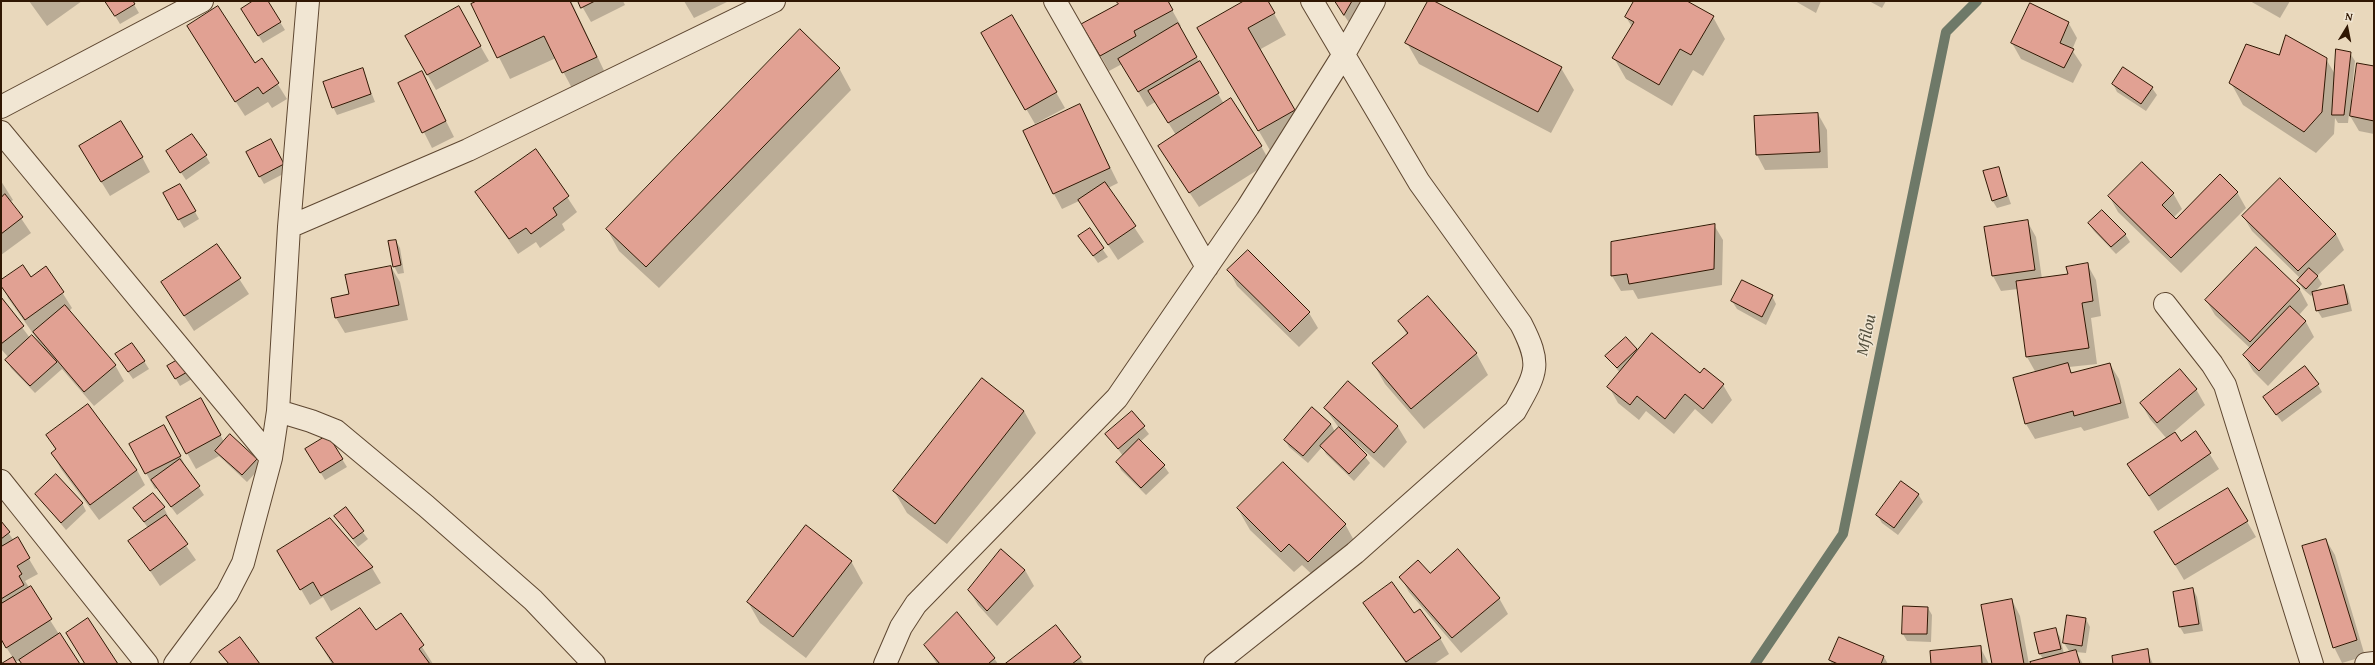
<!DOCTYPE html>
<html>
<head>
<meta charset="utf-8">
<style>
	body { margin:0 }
	#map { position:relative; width:2375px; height:665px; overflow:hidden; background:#e9d8bc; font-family:"Gentium Book Plus",serif }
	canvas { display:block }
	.frame { position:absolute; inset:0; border:2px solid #301703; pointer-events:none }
	.north { position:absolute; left:2327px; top:8px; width:40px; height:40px; -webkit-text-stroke:3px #f1e6d3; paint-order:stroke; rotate:10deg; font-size:11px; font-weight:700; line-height:16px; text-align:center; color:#301703 }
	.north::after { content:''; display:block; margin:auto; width:14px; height:18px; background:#301703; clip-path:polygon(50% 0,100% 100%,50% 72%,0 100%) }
</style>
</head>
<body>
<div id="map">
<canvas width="2375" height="665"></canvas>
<div class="frame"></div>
<div class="north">N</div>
</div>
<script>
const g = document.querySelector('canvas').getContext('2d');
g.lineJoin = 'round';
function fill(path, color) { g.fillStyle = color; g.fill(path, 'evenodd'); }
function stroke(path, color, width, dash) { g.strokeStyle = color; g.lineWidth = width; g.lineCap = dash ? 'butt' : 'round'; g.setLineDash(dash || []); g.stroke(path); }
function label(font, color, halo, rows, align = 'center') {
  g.font = font + ' "Gentium Book Plus",serif'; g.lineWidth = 3; g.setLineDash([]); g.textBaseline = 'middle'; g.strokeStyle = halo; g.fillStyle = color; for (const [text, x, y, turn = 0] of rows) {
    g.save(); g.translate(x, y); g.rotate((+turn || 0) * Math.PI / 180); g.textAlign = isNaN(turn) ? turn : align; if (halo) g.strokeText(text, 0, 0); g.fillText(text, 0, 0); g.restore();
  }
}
fill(new Path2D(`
	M 29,1 L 82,1 L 47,26 Z
	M 106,1 L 132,1 L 139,13 L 120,24 Z
	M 255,1 L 267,1 L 285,30 L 263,43 L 247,17 Z
	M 480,1 L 571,1 L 608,79 L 575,94 L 556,58 L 510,79 L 472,4 Z
	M 579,1 L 623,1 L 625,5 L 591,22 Z
	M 684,1 L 729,1 L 694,18 Z
	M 1117,1 L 1167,1 L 1181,26 L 1179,27 L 1224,104 L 1261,146 L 1270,162 L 1199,207 L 1169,162 L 1176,135 L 1155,102 L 1147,107 L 1122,64 L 1109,71 L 1083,24 L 1119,5 Z
	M 1246,1 L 1267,1 L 1286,35 L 1259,50 L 1307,132 L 1271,152 L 1199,28 Z
	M 1335,1 L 1369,1 L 1353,29 Z
	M 1429,1 L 1561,68 L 1574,90 L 1551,133 L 1419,64 L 1407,43 Z
	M 1636,1 L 1685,1 L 1713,17 L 1725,39 L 1703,76 L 1693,70 L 1672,106 L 1626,79 L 1614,58 L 1632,27 L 1626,17 Z
	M 1795,1 L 1821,1 L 1816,13 Z
	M 1869,1 L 1886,1 L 1882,8 Z
	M 2250,1 L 2290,1 L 2280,18 Z
	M 1012,16 L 1065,108 L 1035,124 L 982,33 Z
	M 2068,22 L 2077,38 L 2072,50 L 2082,65 L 2073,83 L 2021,59 L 2012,43 Z
	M 467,23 L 489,61 L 436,90 L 427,74 Z
	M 197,42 L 255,64 L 262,59 L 287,99 L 272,108 L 268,102 L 245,116 Z
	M 2350,53 L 2355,61 L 2351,101 L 2374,67 L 2374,134 L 2359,131 L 2349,114 L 2348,123 L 2338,123 L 2335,118 L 2334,134 L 2316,153 L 2243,105 L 2231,83 L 2280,57 L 2326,59 L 2336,76 Z
	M 839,68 L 851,90 L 659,288 L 619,251 L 607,229 Z
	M 362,69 L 375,102 L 337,115 L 333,107 Z
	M 422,73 L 454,137 L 432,148 L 399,83 Z
	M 2113,84 L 2152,88 L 2157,95 L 2146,111 L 2117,92 Z
	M 1080,106 L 1118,183 L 1108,188 L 1144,242 L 1118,260 L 1079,201 L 1062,209 L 1054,194 Z
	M 1818,114 L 1827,130 L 1828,168 L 1765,170 L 1757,155 Z
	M 270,140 L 287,172 L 264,184 L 260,177 Z
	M 536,150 L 577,212 L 562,224 L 565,230 L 540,248 L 536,242 L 518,254 L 476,192 Z
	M 206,156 L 210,163 L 186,180 L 172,159 Z
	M 142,157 L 150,172 L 110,196 L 89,162 Z
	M 1998,168 L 2011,204 L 1997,208 L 1992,200 Z
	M 1,181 L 13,200 L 10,202 L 31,233 L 1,255 Z
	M 180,185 L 199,219 L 184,228 L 164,194 Z
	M 2237,192 L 2246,208 L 2181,273 L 2118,212 L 2109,196 L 2173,193 L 2182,209 L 2173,218 L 2176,220 Z
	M 2243,216 L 2336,234 L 2344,250 L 2317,276 L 2322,284 L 2315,292 L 2344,286 L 2348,294 L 2352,311 L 2322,318 L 2317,310 L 2313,294 L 2311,296 L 2303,289 L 2298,281 L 2301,279 L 2252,231 Z
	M 2027,221 L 2036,237 L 2042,279 L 2069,275 L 2087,264 L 2096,280 L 2101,316 L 2091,318 L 2097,364 L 2069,367 L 2072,373 L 2110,364 L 2119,379 L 2129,418 L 2084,431 L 2081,427 L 2035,439 L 2026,424 L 2014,379 L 2036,373 L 2027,357 L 2018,289 L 2001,291 L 1993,276 Z
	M 2089,224 L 2125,234 L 2130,242 L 2116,254 L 2094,231 Z
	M 1714,225 L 1723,240 L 1722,285 L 1638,299 L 1633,290 L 1621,291 L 1612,276 L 1612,243 Z
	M 1089,230 L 1108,257 L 1098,263 L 1080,237 Z
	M 396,241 L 400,248 L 404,273 L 398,274 L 394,266 Z
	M 217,245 L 249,294 L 194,331 L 162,282 Z
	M 2256,249 L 2300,290 L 2308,305 L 2299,315 L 2306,322 L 2314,337 L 2268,386 L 2253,371 L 2244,355 L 2251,349 L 2215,315 L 2206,300 Z
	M 1248,251 L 1309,313 L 1318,328 L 1299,347 L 1237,286 L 1229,270 Z
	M 46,267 L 72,308 L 69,311 L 115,365 L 124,381 L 94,406 L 62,369 L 35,393 L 11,368 L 7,360 L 9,358 L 1,349 L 1,299 L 30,338 L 44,349 L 8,298 L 1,281 L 31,278 Z
	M 391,267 L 400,282 L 408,320 L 345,333 L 336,318 Z
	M 1772,296 L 1776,304 L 1766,325 L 1737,309 L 1732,301 Z
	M 1400,321 L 1476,353 L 1488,375 L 1424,429 L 1385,384 L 1373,363 L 1407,335 Z
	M 1636,349 L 1638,352 L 1700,374 L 1723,385 L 1732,400 L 1712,424 L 1695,409 L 1674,434 L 1646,411 L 1639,420 L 1618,403 L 1609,387 L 1620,373 L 1607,356 Z
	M 181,360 L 192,379 L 180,386 L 169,367 Z
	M 144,361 L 149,369 L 133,379 L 121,362 Z
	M 1348,382 L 1398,427 L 1407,442 L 1384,468 L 1356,443 L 1355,444 L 1370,463 L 1354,481 L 1326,454 L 1322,447 L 1308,463 L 1289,447 L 1285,440 L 1331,424 L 1335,432 L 1339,428 L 1325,408 Z
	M 2318,385 L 2322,392 L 2282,422 L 2269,405 Z
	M 2196,389 L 2205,405 L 2169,436 L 2181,443 L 2196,432 L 2219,469 L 2158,511 L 2128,464 L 2167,439 L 2150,419 L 2141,403 Z
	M 1024,411 L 1036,433 L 947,544 L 907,513 L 894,491 Z
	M 1132,412 L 1149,434 L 1140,442 L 1164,466 L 1169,473 L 1146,495 L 1121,470 L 1117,462 L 1123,456 L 1107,434 Z
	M 210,415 L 224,442 L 256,459 L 261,467 L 247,482 L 219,456 L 196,469 L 187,453 Z
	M 47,436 L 137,470 L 145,485 L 99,520 L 61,469 L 52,453 L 56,450 Z
	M 173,442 L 189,473 L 204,495 L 177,515 L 157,488 L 155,489 L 130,444 Z
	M 307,450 L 342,459 L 347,467 L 325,480 Z
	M 2228,489 L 2256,537 L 2184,580 L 2165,548 Z
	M 36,494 L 82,503 L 86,511 L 66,530 Z
	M 1918,494 L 1923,502 L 1898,535 L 1882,523 L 1877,515 Z
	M 134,508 L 164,508 L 168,516 L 166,517 L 196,560 L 160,586 L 130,541 L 148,528 Z
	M 345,509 L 368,539 L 358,547 L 336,516 Z
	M 1238,509 L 1345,524 L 1357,546 L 1321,583 L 1302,565 L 1294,572 L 1250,530 Z
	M 330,519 L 372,568 L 381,583 L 331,611 L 323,597 L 310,605 L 279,551 Z
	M 1,522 L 14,541 L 17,539 L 38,574 L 25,581 L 78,664 L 22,664 L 20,660 L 15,662 L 16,664 L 3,664 L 13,658 L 1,639 Z
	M 2326,540 L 2335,555 L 2365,656 L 2342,663 L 2334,647 Z
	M 1001,551 L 1025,570 L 1034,586 L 997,626 L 978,605 L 969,590 Z
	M 851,561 L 863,583 L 806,658 L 760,623 L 748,602 Z
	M 1429,575 L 1499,598 L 1508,614 L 1461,653 L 1409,592 L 1401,577 Z
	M 2193,589 L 2197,597 L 2203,631 L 2184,634 L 2180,627 Z
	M 2012,600 L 2020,616 L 2029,664 L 1993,664 Z
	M 1365,603 L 1414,614 L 1440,638 L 1449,654 L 1434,664 L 1406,664 Z
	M 1928,608 L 1932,615 L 1931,642 L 1907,641 L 1903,634 Z
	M 401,614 L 433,664 L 332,664 L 317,639 L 376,632 Z
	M 957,614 L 994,658 L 998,664 L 937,664 L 925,645 Z
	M 2086,619 L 2090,627 L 2086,653 L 2076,652 L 2083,664 L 2032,664 L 2043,659 L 2040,654 L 2055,629 L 2060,637 L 2064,654 L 2074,652 L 2069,651 L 2064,643 Z
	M 1056,626 L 1084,664 L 1007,664 Z
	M 1839,639 L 1884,657 L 1888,664 L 1832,664 L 1830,660 Z
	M 1980,647 L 1989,664 L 1932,664 Z
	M 2147,650 L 2153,664 L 2114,664 Z`), '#0003');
stroke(new Path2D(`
	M 1755,664 L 1843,534 L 1946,32 L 1977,1`), '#6e7968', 10);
const building = new Path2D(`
	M 105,1 L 133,1 L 135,4 L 115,16 Z
	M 253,1 L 268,1 L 281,22 L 258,36 L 241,9 Z
	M 477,1 L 570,1 L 597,57 L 562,73 L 544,36 L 497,58 L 471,4 Z
	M 578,1 L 595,1 L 581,8 Z
	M 1116,1 L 1168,1 L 1173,10 L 1134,31 L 1136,36 L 1100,56 L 1081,24 L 1118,4 Z
	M 1244,1 L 1268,1 L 1275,13 L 1248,28 L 1295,110 L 1258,131 L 1197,28 Z
	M 1335,1 L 1352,1 L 1344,15 Z
	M 1428,1 L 1434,1 L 1562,67 L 1538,112 L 1405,43 Z
	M 1634,1 L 1687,1 L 1714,16 L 1691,55 L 1680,49 L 1659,85 L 1612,58 L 1634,22 L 1625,17 Z
	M 2030,3 L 2069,22 L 2060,43 L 2074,49 L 2064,68 L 2011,43 Z
	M 218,6 L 255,63 L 262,58 L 279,83 L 263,94 L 258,87 L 235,102 L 187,26 Z
	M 459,6 L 481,46 L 427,75 L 405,36 Z
	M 1012,15 L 1057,92 L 1025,110 L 981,33 Z
	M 1178,23 L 1197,57 L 1138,92 L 1118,59 Z
	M 800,29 L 840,68 L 646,267 L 606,229 Z
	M 2286,35 L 2327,58 L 2322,112 L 2304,132 L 2229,83 L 2246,44 L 2279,55 Z
	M 2336,49 L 2351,52 L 2344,115 L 2332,115 Z
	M 1200,61 L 1219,93 L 1168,123 L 1148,91 Z
	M 2357,63 L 2374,66 L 2374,121 L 2350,116 Z
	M 2123,67 L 2153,87 L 2141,104 L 2112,84 Z
	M 363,68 L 371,94 L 332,108 L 323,82 Z
	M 422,71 L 446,121 L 422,133 L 398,83 Z
	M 1231,98 L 1262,146 L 1189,193 L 1158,146 Z
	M 1080,104 L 1110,168 L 1053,194 L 1023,131 Z
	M 1818,113 L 1820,152 L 1756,155 L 1754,116 Z
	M 121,121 L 143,157 L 101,182 L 79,146 Z
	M 192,134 L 207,155 L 180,173 L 166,151 Z
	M 271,139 L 284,164 L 259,177 L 246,152 Z
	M 536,149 L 569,196 L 553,208 L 557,215 L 531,234 L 526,228 L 509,239 L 475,192 Z
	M 2142,162 L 2174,193 L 2162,205 L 2176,219 L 2220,174 L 2238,192 L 2171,258 L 2108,196 Z
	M 1999,167 L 2007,196 L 1992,201 L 1983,171 Z
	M 2280,178 L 2336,234 L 2298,271 L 2242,216 Z
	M 1105,182 L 1136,226 L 1108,245 L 1078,200 Z
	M 180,184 L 196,211 L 178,220 L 163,193 Z
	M 5,194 L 23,217 L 1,234 L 1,198 Z
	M 2102,210 L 2126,234 L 2111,247 L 2088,223 Z
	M 2028,220 L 2035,270 L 1992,276 L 1984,227 Z
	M 1715,224 L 1714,269 L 1629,284 L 1627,274 L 1611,276 L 1611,242 Z
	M 1090,228 L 1104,248 L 1093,256 L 1078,236 Z
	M 396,240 L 401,265 L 393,267 L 388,241 Z
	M 217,244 L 241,278 L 184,316 L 161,282 Z
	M 2256,247 L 2300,289 L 2250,342 L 2205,300 Z
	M 1248,250 L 1310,312 L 1290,332 L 1227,270 Z
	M 2088,263 L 2093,301 L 2082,303 L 2089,348 L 2026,357 L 2016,281 L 2068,274 L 2066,267 Z
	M 23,265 L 31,277 L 46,266 L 64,292 L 25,320 L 1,286 L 1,280 Z
	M 391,266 L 399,305 L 335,318 L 331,298 L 349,294 L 345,275 Z
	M 2309,268 L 2318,276 L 2306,289 L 2297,281 Z
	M 1742,280 L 1773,295 L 1762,317 L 1731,301 Z
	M 2344,285 L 2348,304 L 2316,311 L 2312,292 Z
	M 1428,296 L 1477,353 L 1411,409 L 1372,363 L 1408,333 L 1398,321 Z
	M 1,297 L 24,326 L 1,344 Z
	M 65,305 L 116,365 L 84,392 L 33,332 Z
	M 2290,306 L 2306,321 L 2259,371 L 2243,355 Z
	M 1652,333 L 1700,373 L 1704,368 L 1724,384 L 1703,409 L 1685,394 L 1665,419 L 1637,396 L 1630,405 L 1607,387 Z
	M 32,335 L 57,362 L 30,386 L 5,360 Z
	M 1626,337 L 1637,349 L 1617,368 L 1605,356 Z
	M 132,343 L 145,361 L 128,372 L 115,354 Z
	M 181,358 L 189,371 L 175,379 L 167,366 Z
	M 2068,363 L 2071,373 L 2110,363 L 2121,403 L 2074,416 L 2073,411 L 2025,424 L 2013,378 Z
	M 2305,366 L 2319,384 L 2276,415 L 2263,397 Z
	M 2180,369 L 2197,389 L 2157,423 L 2140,403 Z
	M 982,378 L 1024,411 L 935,524 L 893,491 Z
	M 1348,381 L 1398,426 L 1374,453 L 1324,408 Z
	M 201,398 L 221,435 L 186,454 L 166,417 Z
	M 88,404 L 137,470 L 90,505 L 51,453 L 56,449 L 46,435 Z
	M 1312,407 L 1331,424 L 1303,456 L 1284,440 Z
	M 1132,411 L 1145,426 L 1118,449 L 1105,434 Z
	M 164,425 L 181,456 L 145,474 L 129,444 Z
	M 1339,427 L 1367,455 L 1349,474 L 1320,446 Z
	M 2196,431 L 2211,453 L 2149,496 L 2127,464 L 2175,432 L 2181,441 Z
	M 230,434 L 257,459 L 242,475 L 215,451 Z
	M 328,435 L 343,459 L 320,473 L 305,449 Z
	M 1139,439 L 1165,465 L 1141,488 L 1116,462 Z
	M 180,459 L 200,486 L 171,507 L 151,480 Z
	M 1283,462 L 1346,524 L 1308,562 L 1289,544 L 1281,552 L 1237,508 Z
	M 56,474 L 83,503 L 61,523 L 35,494 Z
	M 1901,481 L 1919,494 L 1894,528 L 1876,515 Z
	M 2228,488 L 2248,521 L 2175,565 L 2154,532 Z
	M 153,493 L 165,507 L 144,522 L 133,508 Z
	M 346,507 L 364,531 L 353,539 L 334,516 Z
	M 166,515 L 188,544 L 150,571 L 128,541 Z
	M 330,518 L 373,567 L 321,596 L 313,582 L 300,590 L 277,551 Z
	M 1,521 L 10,532 L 1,539 Z
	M 806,525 L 852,561 L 793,637 L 747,602 Z
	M 18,537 L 30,558 L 17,566 L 22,574 L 19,576 L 24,585 L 1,599 L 1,547 Z
	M 2326,539 L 2357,640 L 2333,648 L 2302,546 Z
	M 1001,549 L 1025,570 L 987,611 L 968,590 Z
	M 1458,549 L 1500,598 L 1452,638 L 1399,577 L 1418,560 L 1430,573 Z
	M 1392,582 L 1414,613 L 1420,609 L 1441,638 L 1406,662 L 1363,603 Z
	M 31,586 L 52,619 L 6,648 L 1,639 L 1,604 Z
	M 2193,588 L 2199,624 L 2179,627 L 2173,592 Z
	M 2012,599 L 2024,664 L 1992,664 L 1981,605 Z
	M 1903,606 L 1928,607 L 1927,634 L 1902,634 Z
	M 360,608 L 376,630 L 401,613 L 424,645 L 419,649 L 430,664 L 334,664 L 316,638 Z
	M 957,612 L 995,658 L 988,664 L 940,664 L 924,645 Z
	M 2067,615 L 2086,618 L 2082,646 L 2063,643 Z
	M 88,618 L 118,664 L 85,664 L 66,633 Z
	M 1056,625 L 1081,657 L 1072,664 L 1005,664 Z
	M 2056,628 L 2061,649 L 2039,654 L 2034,633 Z
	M 60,633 L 80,664 L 22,664 L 19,660 Z
	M 240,637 L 260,664 L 229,664 L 219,652 Z
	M 1839,637 L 1884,656 L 1881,664 L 1838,664 L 1829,660 Z
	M 1981,646 L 1982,664 L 1931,664 L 1930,651 Z
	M 2148,649 L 2150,664 L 2113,664 L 2112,656 Z
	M 2076,650 L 2080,664 L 2031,664 L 2030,662 Z
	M 13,657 L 17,664 L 1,664 Z`);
fill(building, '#e1a193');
stroke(building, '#301703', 1);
const minor = new Path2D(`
	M 1055,1 L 1207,267
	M 1,107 L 202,1
	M 1,132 L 271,458
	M 289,227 L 468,150 L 774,1
	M 2165,304 L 2212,364 L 2225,385 L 2312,664
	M 278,411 L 311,421 L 336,431 L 426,506 L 533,600 L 594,664
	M 1,481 L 147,664
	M 175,664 L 227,594 L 243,563 L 271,458 L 278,411 L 289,227 L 308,1
	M 885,664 L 901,627 L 916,604 L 1117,398 L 1248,207 L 1344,54 L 1374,1
	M 1215,664 L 1355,553 L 1515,411 C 1537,372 1542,365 1521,324 L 1419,182 L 1312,1
	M 2366,664 L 2374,663`);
stroke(minor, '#5e4731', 24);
stroke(minor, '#f1e6d3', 22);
label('italic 17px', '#54503e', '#f1e6d3', [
	["Mfilou",1867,335,-78]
]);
</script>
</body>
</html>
